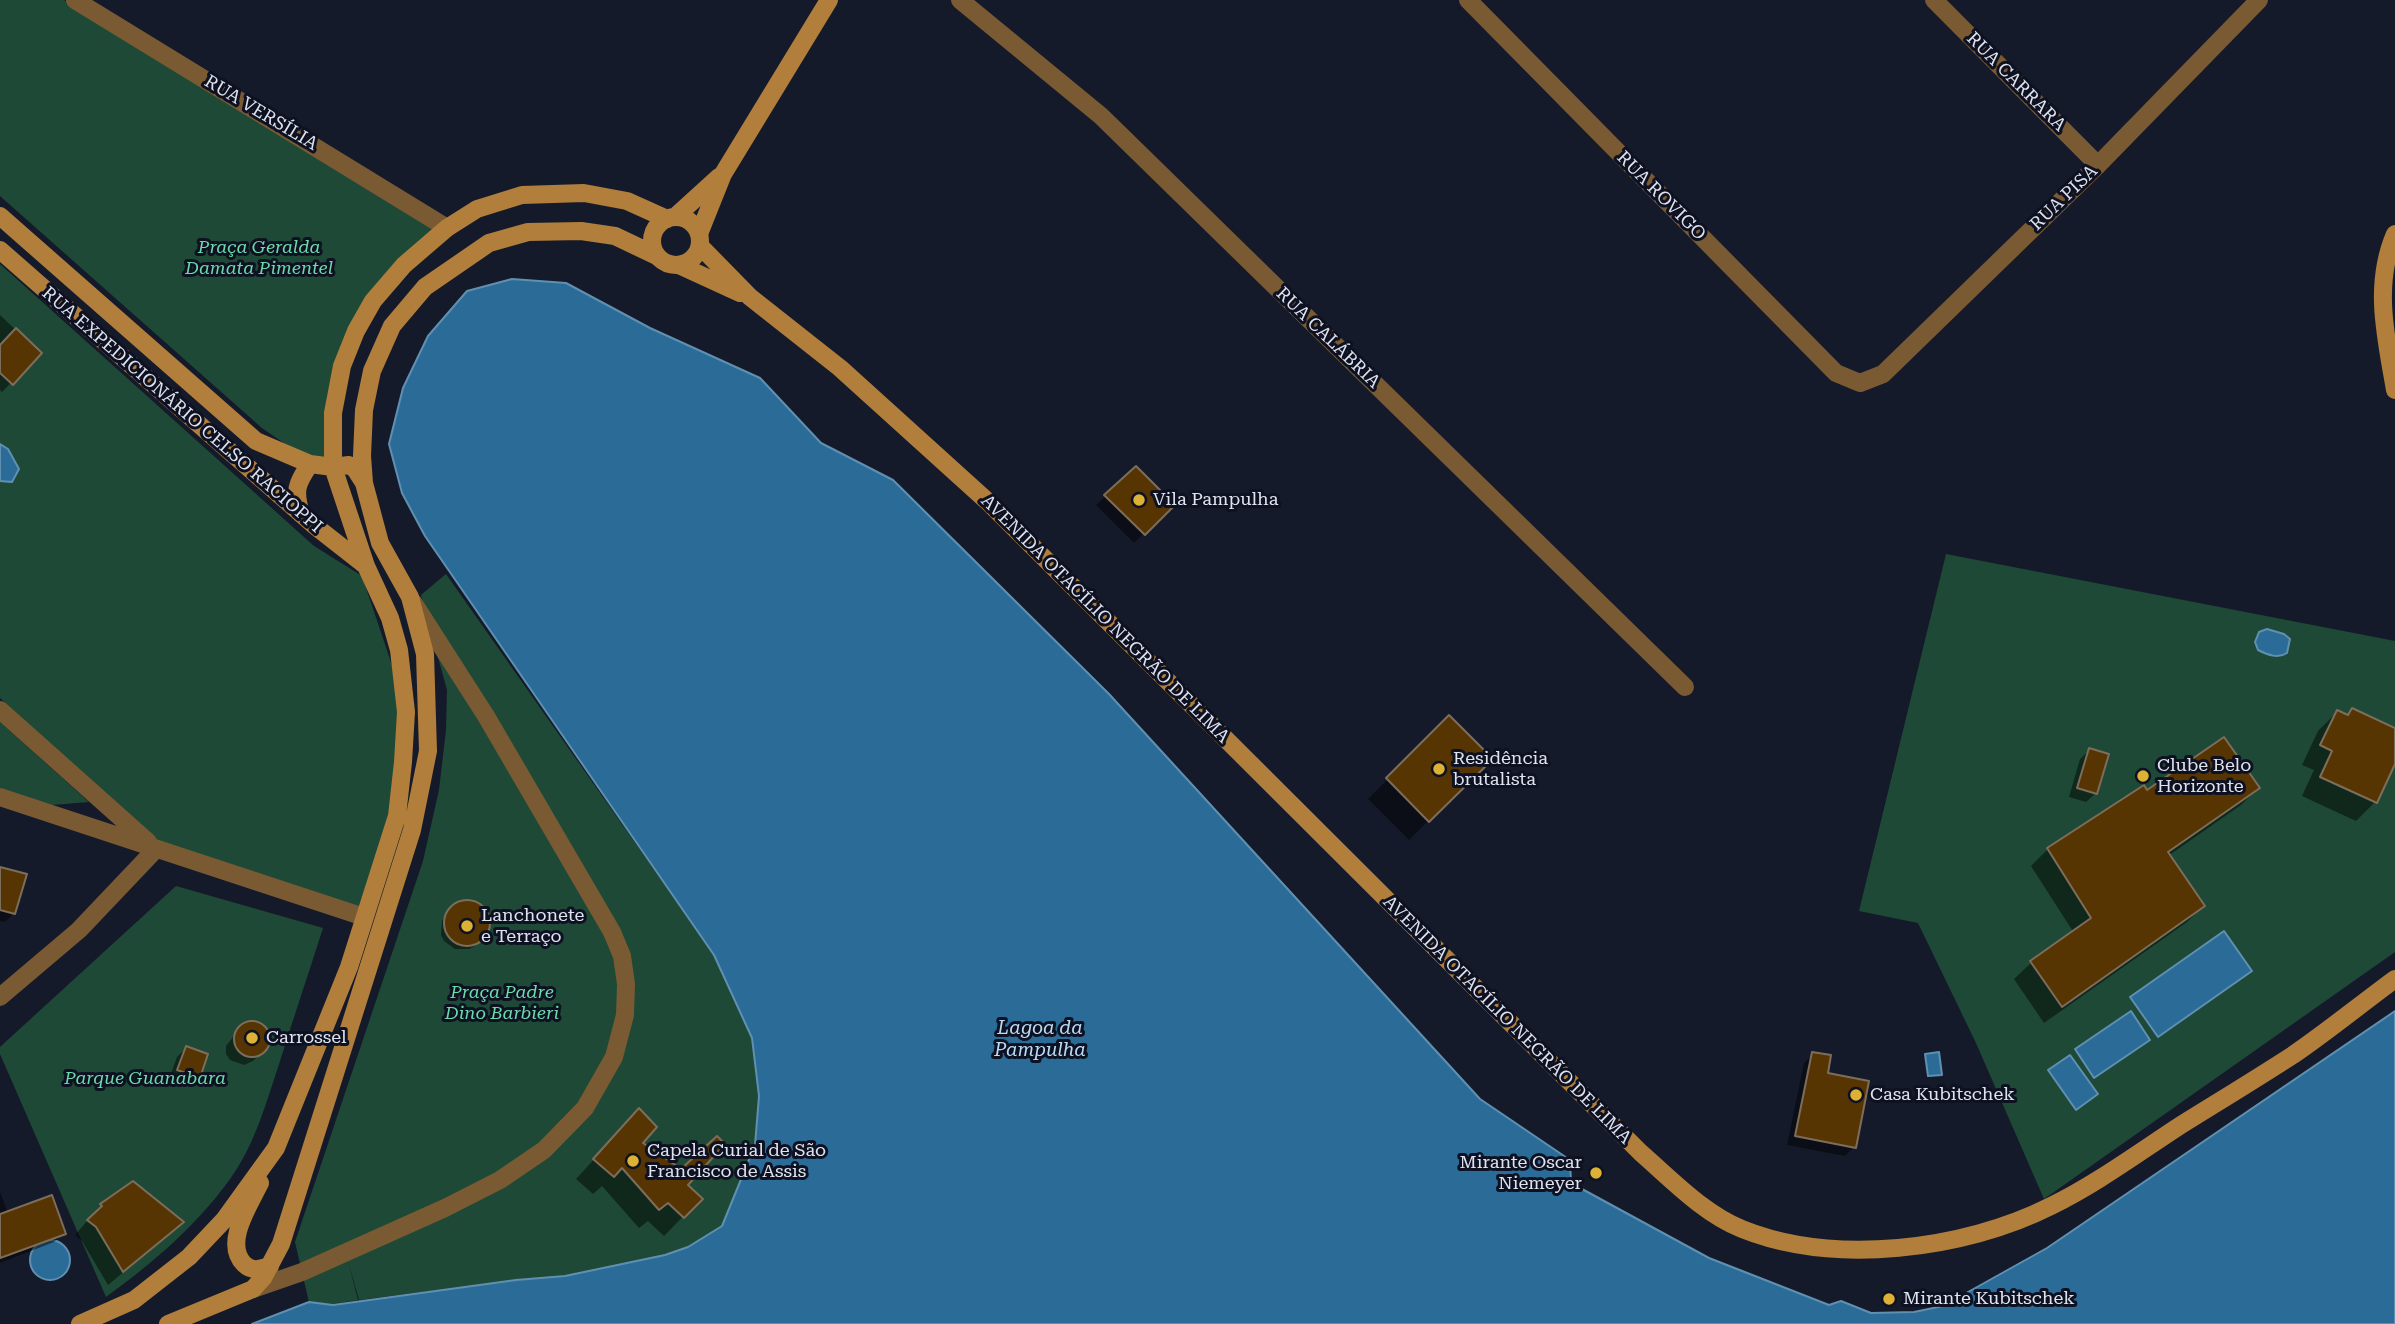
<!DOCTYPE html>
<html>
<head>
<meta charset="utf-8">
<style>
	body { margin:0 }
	canvas { display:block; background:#151a2a }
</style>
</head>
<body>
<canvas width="2395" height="1324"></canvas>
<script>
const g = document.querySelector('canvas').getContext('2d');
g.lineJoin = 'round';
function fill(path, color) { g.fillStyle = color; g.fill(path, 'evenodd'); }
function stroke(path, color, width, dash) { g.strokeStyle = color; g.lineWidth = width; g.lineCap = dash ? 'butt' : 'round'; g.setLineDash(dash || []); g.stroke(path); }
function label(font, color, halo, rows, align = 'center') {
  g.font = font + ' "Roboto Serif",serif'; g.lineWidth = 6; g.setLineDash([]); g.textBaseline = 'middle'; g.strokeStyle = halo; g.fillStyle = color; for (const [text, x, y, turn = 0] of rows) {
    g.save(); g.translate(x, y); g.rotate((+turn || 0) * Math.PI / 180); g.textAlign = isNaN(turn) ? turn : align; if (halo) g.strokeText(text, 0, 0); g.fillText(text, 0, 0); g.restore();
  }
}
fill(new Path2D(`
	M 0,0 L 64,0 L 454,225 L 376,305 L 348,366 L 332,466 L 310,461 L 262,428 L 0,196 Z
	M 0,264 L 314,546 L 362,576 L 403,698 L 401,782 L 369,912 L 160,845 L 0,698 Z
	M 1946,554 L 2395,641 L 2395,952 L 2044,1199 L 1976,1043 L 1918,923 L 1859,911 Z
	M 446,574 L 714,955 L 752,1038 L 759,1096 L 755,1145 L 722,1226 L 688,1247 L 665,1255 L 565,1276 L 516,1280 L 359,1300 L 348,1261 L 358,1300 L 332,1304 L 309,1302 L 295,1242 L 423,861 L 439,790 L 446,730 L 447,690 L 421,595 ZM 620,924 L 613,931 L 628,984 L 626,1015 L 616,1058 L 586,1110 L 544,1152 L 501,1183 L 350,1254 L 499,1177 L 543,1148 L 559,1128 L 583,1106 L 613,1056 L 623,1014 L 624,984 L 611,931 Z
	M 0,722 L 89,802 L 52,805 L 0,793 Z
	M 176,886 L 323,928 C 309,972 294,1016 280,1061 C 267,1100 255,1145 230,1179 C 196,1226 153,1263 106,1297 L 0,1054 L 0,1047 Z`), '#1e4936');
const water = new Path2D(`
	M 512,279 L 566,283 L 650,328 L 760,378 L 821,443 L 893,480 L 1109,694 L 1480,1099 L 1570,1160 L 1571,1183 L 1709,1258 L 1829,1305 L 1841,1301 L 1871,1313 L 1914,1312 L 1943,1306 L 2047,1248 L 2395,1011 L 2395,1324 L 252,1324 L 309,1302 L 333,1305 L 516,1280 L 565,1276 L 665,1255 L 688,1247 L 722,1226 L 755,1145 L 759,1096 L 752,1038 L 714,955 L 425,536 L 402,493 L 389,444 L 403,388 L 428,336 L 467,291 Z
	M 0,444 L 8,449 L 19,469 L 12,482 L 0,481 Z
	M 2267,629 L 2284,634 L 2290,639 L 2287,653 C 2278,659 2268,655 2258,650 L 2255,642 L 2259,632 Z
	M 2224,931 L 2252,971 L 2158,1037 L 2130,997 Z
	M 2131,1011 L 2150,1040 L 2094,1078 L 2075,1049 Z
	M 1939,1052 L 1942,1075 L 1928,1076 L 1925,1054 Z
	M 2070,1055 L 2098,1094 L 2076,1110 L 2048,1070 Z
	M30 1260a20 20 0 1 1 40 0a20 20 0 1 1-40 0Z`);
fill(water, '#2a6c97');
stroke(water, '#6090b1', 2);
fill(new Path2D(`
	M 0,315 L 40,353 L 2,392 L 0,390 Z
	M 1136,469 L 1172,505 L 1134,543 L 1096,505 Z
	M 2352,710 L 2395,730 L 2395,760 L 2375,802 L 2356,821 L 2302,796 L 2314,770 L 2302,765 L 2318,731 L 2337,712 L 2346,716 Z
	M 1449,718 L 1490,759 L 1409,840 L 1368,799 Z
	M 2090,750 L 2096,793 L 2086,802 L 2069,797 L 2080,759 Z
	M 2258,788 L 2241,805 L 2168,856 L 2203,906 L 2187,922 L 2044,1023 L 2014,979 L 2031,963 L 2074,933 L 2031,866 L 2048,849 L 2147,793 Z
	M 0,868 L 14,913 L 5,922 L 0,921 Z
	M 463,902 L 478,904 L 487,914 L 488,929 L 475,946 L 469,949 L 455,949 L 444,941 L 441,935 L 442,921 L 451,909 Z
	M 247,1024 L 258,1025 L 266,1031 L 268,1041 L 263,1051 L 253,1061 L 244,1065 L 230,1060 L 226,1054 L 226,1046 L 233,1037 Z
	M 186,1048 L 198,1077 L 189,1086 L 169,1079 L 177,1057 Z
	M 1813,1054 L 1826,1074 L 1854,1147 L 1845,1156 L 1787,1145 L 1804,1063 Z
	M 621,1130 L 681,1172 L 686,1185 L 700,1199 L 664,1236 L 648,1221 L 639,1228 L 602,1186 L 593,1194 L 576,1179 Z
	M 133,1183 L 167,1236 L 108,1285 L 82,1241 L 75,1235 L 101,1205 Z
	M 0,1192 L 8,1213 L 64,1233 L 54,1242 L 0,1263 Z`), '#0007');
const building = new Path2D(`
	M 16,328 L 42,353 L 13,385 L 0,373 L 0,345 Z
	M 1136,466 L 1175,505 L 1145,535 L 1104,495 Z
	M 2352,708 L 2395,728 L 2395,764 L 2377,803 L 2320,777 L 2332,751 L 2320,745 L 2337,710 L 2348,715 Z
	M 1449,715 L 1493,759 L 1429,822 L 1386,778 Z
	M 2224,737 L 2260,788 L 2168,852 L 2205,906 L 2062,1007 L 2030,961 L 2091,918 L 2047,848 L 2144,785 L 2147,790 Z
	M 2089,748 L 2109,754 L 2097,794 L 2077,788 Z
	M 0,867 L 27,874 L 15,914 L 0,910 Z
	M444 923a23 23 0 1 1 46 0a23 23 0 1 1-46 0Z
	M234 1039a18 18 0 1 1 36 0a18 18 0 1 1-36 0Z
	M 186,1046 L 208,1054 L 200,1078 L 177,1070 Z
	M 1812,1052 L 1831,1055 L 1828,1073 L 1869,1081 L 1856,1148 L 1795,1136 Z
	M 639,1108 L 657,1127 L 643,1143 L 681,1169 L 717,1136 L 725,1144 L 688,1185 L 703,1199 L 684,1218 L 668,1203 L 659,1210 L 622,1168 L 614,1177 L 593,1159 Z
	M 133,1181 L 184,1222 L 123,1272 L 96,1227 L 87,1220 L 102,1206 L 100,1204 Z
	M 52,1195 L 66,1234 L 0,1258 L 0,1214 Z`);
fill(building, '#563503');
stroke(building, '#7d6d5b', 2);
stroke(new Path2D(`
	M 75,0 L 447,228
	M 960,0 L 1101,116 L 1685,687
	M 1468,0 L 1836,373 L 1860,383 L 1883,374 L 2098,165 L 2259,0
	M 1934,0 L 2098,165
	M 0,710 L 148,842
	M 0,797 L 364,917
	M 0,997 L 79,930 L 155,850
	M 253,1289 L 302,1272 L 445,1208 L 500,1180 L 544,1150 L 585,1108 L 614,1057 L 625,1015 L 626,984 L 622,956 L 612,932 L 486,716 L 413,602`), '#7a5a32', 18);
stroke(new Path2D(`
	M 0,216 L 256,441 L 310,464 L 333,467 L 349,465 L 355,469 L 364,483
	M 675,217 L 719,177
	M652 241a24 24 0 1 1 48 0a24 24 0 1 1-48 0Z
	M 699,234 L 723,174 L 829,0
	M 2395,234 C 2373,285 2386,337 2395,390
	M 700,246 L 750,297 L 840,368 L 987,501 L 1641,1153 C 1672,1180 1703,1213 1742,1229 C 1834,1266 1964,1250 2051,1206 C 2096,1184 2138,1153 2181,1125 C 2218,1102 2256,1079 2293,1055 C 2328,1031 2361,1004 2395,979
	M 0,250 L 315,526 L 366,566
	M 679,265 L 740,293
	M 301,514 C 294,491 296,484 310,464
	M 260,1183 C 250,1204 223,1243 244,1264 C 252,1272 260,1269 270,1266
	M 80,1324 L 134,1300 L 189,1257 L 224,1220 L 276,1148 L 349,967 L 397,816 L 403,762 L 406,712 L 399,650 L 390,618 L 366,566 L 333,467 L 333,413 L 342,366 L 356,331 L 373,301 L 404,265 L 447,228 L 477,209 L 522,195 L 584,193 L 627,201 L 667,219
	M 168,1324 L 253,1289 L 263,1278 L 281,1244 L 412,830 L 428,751 L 425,654 L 410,597 L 380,543 L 364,483 L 362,456 L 364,410 L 372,371 L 392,326 L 425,287 L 489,243 L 528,232 L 581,231 L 615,236 L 657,256`), '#b17e3b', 18);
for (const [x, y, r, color] of [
	[1139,500,7,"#ddb133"],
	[1439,769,7,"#ddb133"],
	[2143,776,7,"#ddb133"],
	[467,926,7,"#ddb133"],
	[252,1038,7,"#ddb133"],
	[1856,1095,7,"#ddb133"],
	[633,1161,7,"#ddb133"],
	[1596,1173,7,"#ddb133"],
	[1889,1299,7,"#ddb133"]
]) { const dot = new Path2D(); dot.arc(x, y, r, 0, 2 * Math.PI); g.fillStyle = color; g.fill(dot); stroke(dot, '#0d1121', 2.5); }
label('18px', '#dfe3ee', '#0d1121', [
	["RUA CARRARA",2016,82,45],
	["RUA VERSÍLIA",261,113,31],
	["RUA ROVIGO",1661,196,45],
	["RUA PISA",2064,198,-44],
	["RUA CALÁBRIA",1328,338,44],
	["RUA EXPEDICIONÁRIO CELSO RACIOPPI",182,410,41],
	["AVENIDA OTACÍLIO NEGRÃO DE LIMA",1105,619,45],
	["AVENIDA OTACÍLIO NEGRÃO DE LIMA",1507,1020,45]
]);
label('italic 18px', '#6bdbaa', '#0d1121', [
	["Praça Geralda",259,248],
	["Damata Pimentel",259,269],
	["Praça Padre",502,993],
	["Dino Barbieri",502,1014],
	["Parque Guanabara",145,1079]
]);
label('18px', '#dfe3ee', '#0d1121', [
	["Vila Pampulha",1153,500],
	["Residência",1453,759],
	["brutalista",1453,780],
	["Clube Belo",2157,766],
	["Horizonte",2157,787],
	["Lanchonete",481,916],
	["e Terraço",481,937],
	["Carrossel",266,1038],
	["Casa Kubitschek",1870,1095],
	["Capela Curial de São",647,1151],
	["Francisco de Assis",647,1172],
	["Mirante Oscar",1582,1163,"right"],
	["Niemeyer",1582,1184,"right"],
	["Mirante Kubitschek",1903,1299]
], 'left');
label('italic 19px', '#badbf5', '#0d1121', [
	["Lagoa da",1040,1028],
	["Pampulha",1040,1050]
]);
</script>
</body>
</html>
